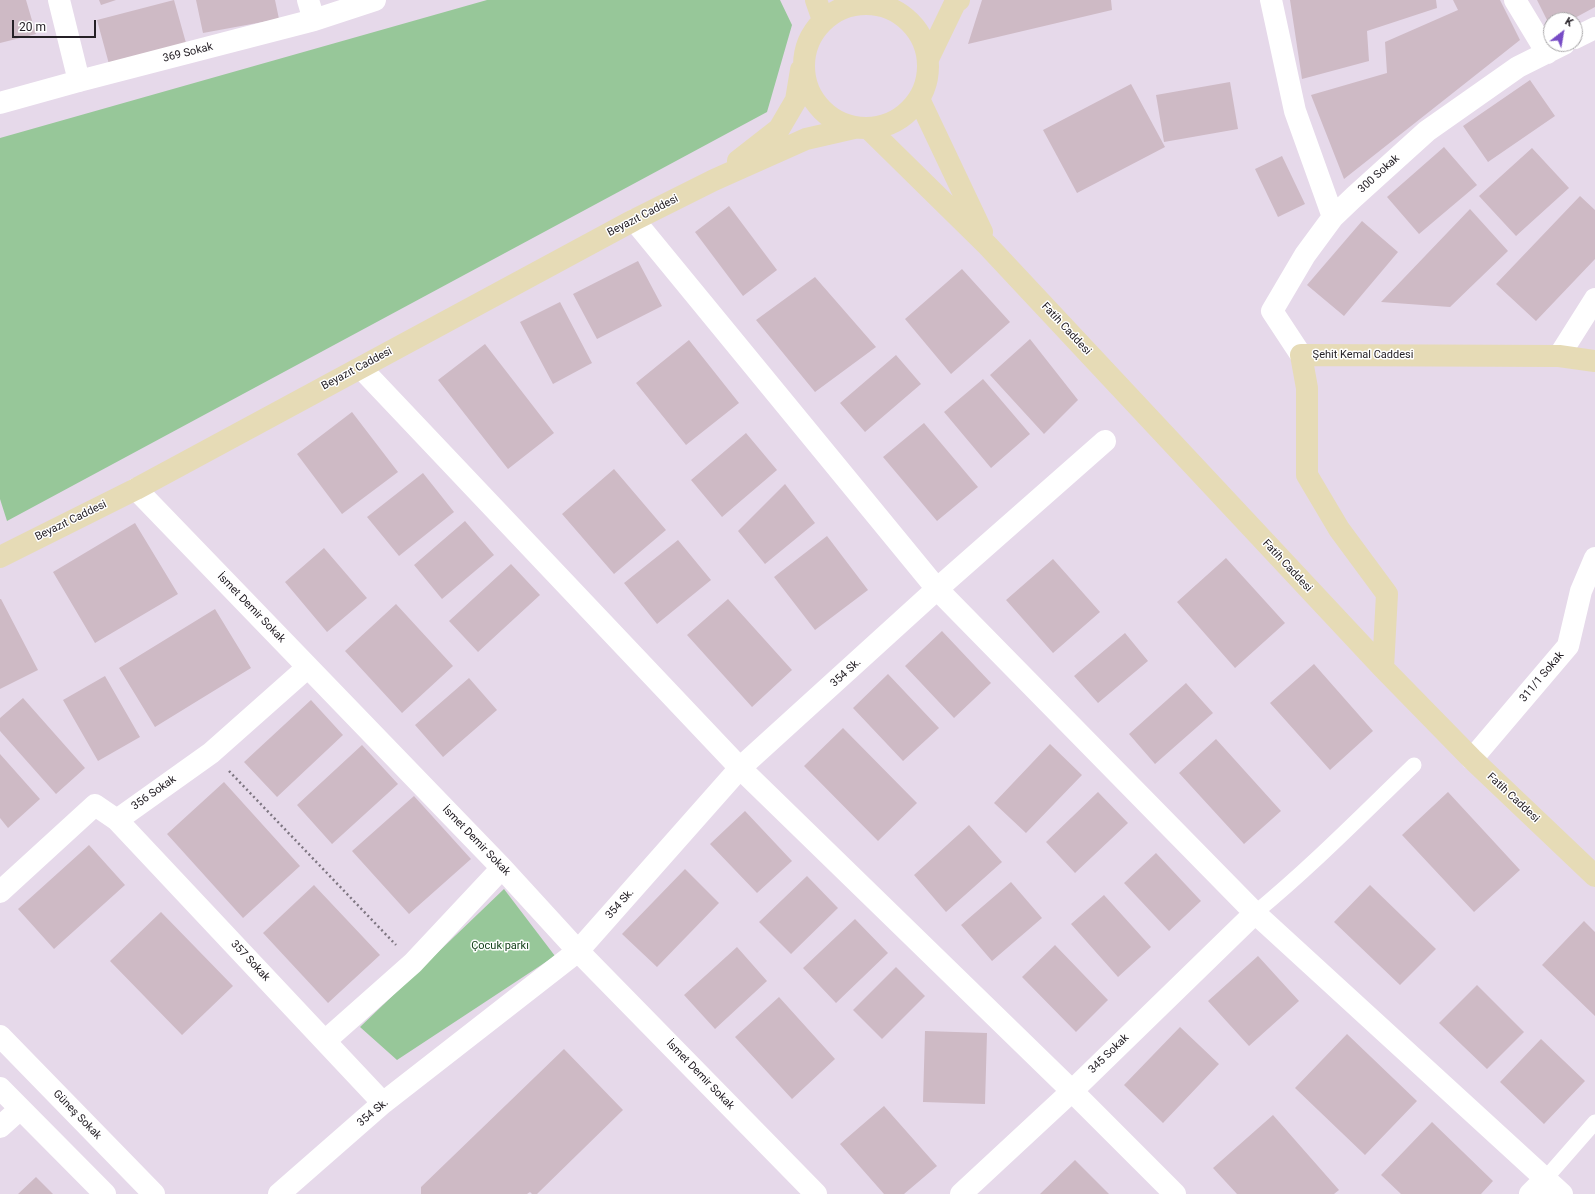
<!DOCTYPE html>
<html>
<head>
<meta charset="utf-8">
<style>
	body { margin:0 }
	#map { position:relative; width:1595px; height:1194px; overflow:hidden; background:#e6d9ea; font-family:Roboto,sans-serif }
	canvas { display:block }
	.north { position:absolute; left:1543px; top:12px; width:40px; height:40px; box-sizing:border-box; background:#fff; border:1px solid #a8a6a8; border-radius:50%; rotate:31deg; font-size:11px; font-weight:700; line-height:16px; text-align:center; color:#252026 }
	.north::after { content:''; display:block; margin:auto; width:14px; height:18px; background:#774cc5; clip-path:polygon(50% 0,100% 100%,50% 72%,0 100%) }
	.scale { position:absolute; left:12px; top:20px; width:84px; height:18px; box-sizing:border-box; border:2px solid #252026; border-top:0; padding-left:5px; font-size:12px; line-height:14px; white-space:nowrap; color:#252026; -webkit-text-stroke:3px #fff; paint-order:stroke }
</style>
</head>
<body>
<div id="map">
<canvas width="1595" height="1194"></canvas>
<div class="north">K</div>
<div class="scale">20 m</div>
</div>
<script>
const g = document.querySelector('canvas').getContext('2d');
g.lineJoin = 'round';
function fill(path, color) { g.fillStyle = color; g.fill(path, 'evenodd'); }
function stroke(path, color, width, dash) { g.strokeStyle = color; g.lineWidth = width; g.lineCap = dash ? 'butt' : 'round'; g.setLineDash(dash || []); g.stroke(path); }
function label(font, color, halo, rows, align = 'center') {
  g.font = font + ' Roboto,sans-serif'; g.lineWidth = 3; g.setLineDash([]); g.textBaseline = 'middle'; g.strokeStyle = halo; g.fillStyle = color; for (const [text, x, y, turn = 0] of rows) {
    g.save(); g.translate(x, y); g.rotate((+turn || 0) * Math.PI / 180); g.textAlign = isNaN(turn) ? turn : align; if (halo) g.strokeText(text, 0, 0); g.fillText(text, 0, 0); g.restore();
  }
}
fill(new Path2D(`
	M 487,0 L 780,0 L 792,25 L 767,112 L 7,521 L 0,499 L 0,138 Z
	M 504,889 L 555,956 L 397,1060 L 360,1027 Z`), '#97c799');
fill(new Path2D(`
	M 0,0 L 26,0 L 36,34 L 0,43 Z
	M 99,0 L 116,0 L 101,5 Z
	M 174,0 L 186,43 L 109,64 L 97,20 Z
	M 196,0 L 275,0 L 279,19 L 203,33 Z
	M 982,0 L 1111,0 L 1112,10 L 968,44 Z
	M 1290,0 L 1436,0 L 1437,8 L 1367,31 L 1369,61 L 1302,79 Z
	M 1453,0 L 1500,0 L 1520,40 L 1344,179 L 1311,95 L 1387,73 L 1385,42 L 1458,10 Z
	M 1537,0 L 1595,0 L 1595,7 L 1571,20 L 1551,20 L 1551,28 Z
	M 1530,80 L 1555,116 L 1488,162 L 1463,126 Z
	M 1230,82 L 1238,129 L 1164,142 L 1156,95 Z
	M 1131,84 L 1165,147 L 1077,193 L 1043,130 Z
	M 1444,147 L 1477,185 L 1419,234 L 1387,197 Z
	M 1532,148 L 1569,188 L 1516,236 L 1479,196 Z
	M 1282,156 L 1305,204 L 1278,217 L 1255,169 Z
	M 1580,196 L 1595,210 L 1595,259 L 1536,321 L 1496,284 Z
	M 729,206 L 777,270 L 743,296 L 695,232 Z
	M 1470,209 L 1508,251 L 1450,307 L 1381,302 Z
	M 1362,221 L 1398,252 L 1344,316 L 1307,285 Z
	M 638,261 L 662,306 L 597,339 L 573,294 Z
	M 962,269 L 1010,322 L 951,374 L 905,319 Z
	M 815,277 L 876,347 L 815,392 L 756,320 Z
	M 560,302 L 592,363 L 553,384 L 520,322 Z
	M 1030,339 L 1078,400 L 1044,434 L 990,375 Z
	M 689,340 L 739,403 L 686,445 L 636,383 Z
	M 485,344 L 554,433 L 508,469 L 438,380 Z
	M 896,355 L 921,384 L 865,432 L 840,403 Z
	M 983,379 L 1030,434 L 991,468 L 944,412 Z
	M 352,412 L 398,472 L 342,514 L 297,454 Z
	M 924,423 L 978,487 L 937,521 L 883,457 Z
	M 746,433 L 777,470 L 722,517 L 691,480 Z
	M 614,469 L 666,530 L 614,574 L 562,514 Z
	M 423,473 L 454,512 L 399,556 L 367,517 Z
	M 785,484 L 815,523 L 765,564 L 738,531 Z
	M 465,521 L 494,555 L 442,599 L 414,565 Z
	M 135,523 L 178,594 L 95,643 L 53,572 Z
	M 827,536 L 868,590 L 815,630 L 774,577 Z
	M 678,540 L 711,580 L 657,624 L 624,583 Z
	M 324,548 L 367,598 L 327,632 L 285,582 Z
	M 1226,558 L 1285,623 L 1235,668 L 1177,602 Z
	M 1053,559 L 1100,612 L 1053,653 L 1006,600 Z
	M 511,564 L 540,595 L 478,652 L 449,621 Z
	M 0,599 L 1,599 L 38,670 L 0,689 Z
	M 728,599 L 792,670 L 752,707 L 687,635 Z
	M 396,604 L 453,666 L 402,713 L 345,651 Z
	M 215,609 L 251,668 L 155,727 L 119,668 Z
	M 942,631 L 991,683 L 954,718 L 905,666 Z
	M 1125,633 L 1148,661 L 1098,703 L 1074,676 Z
	M 1314,664 L 1373,731 L 1330,770 L 1270,703 Z
	M 888,674 L 939,728 L 903,761 L 853,708 Z
	M 105,676 L 140,737 L 98,761 L 63,700 Z
	M 469,678 L 497,710 L 443,757 L 415,725 Z
	M 1186,683 L 1213,713 L 1155,764 L 1129,734 Z
	M 23,698 L 85,768 L 56,794 L 0,731 L 0,718 Z
	M 311,700 L 343,735 L 277,797 L 244,762 Z
	M 843,728 L 917,803 L 878,841 L 804,766 Z
	M 1216,739 L 1281,811 L 1244,844 L 1179,773 Z
	M 1050,744 L 1082,775 L 1026,833 L 994,803 Z
	M 362,745 L 398,784 L 332,844 L 297,805 Z
	M 0,754 L 40,799 L 8,828 L 0,818 Z
	M 224,782 L 300,866 L 243,918 L 167,834 Z
	M 1098,792 L 1128,823 L 1075,873 L 1046,842 Z
	M 1448,792 L 1520,870 L 1474,912 L 1402,835 Z
	M 414,796 L 471,859 L 409,914 L 352,851 Z
	M 745,811 L 792,861 L 757,893 L 710,844 Z
	M 969,825 L 1002,862 L 946,912 L 914,875 Z
	M 89,845 L 125,885 L 54,949 L 18,909 Z
	M 1156,853 L 1201,901 L 1169,931 L 1124,883 Z
	M 685,869 L 719,903 L 657,967 L 622,934 Z
	M 807,876 L 838,908 L 791,954 L 759,922 Z
	M 1011,882 L 1042,918 L 992,961 L 961,925 Z
	M 314,885 L 380,955 L 328,1003 L 263,933 Z
	M 1370,885 L 1436,949 L 1400,985 L 1334,922 Z
	M 1104,895 L 1151,947 L 1118,977 L 1071,924 Z
	M 161,912 L 233,986 L 182,1035 L 110,961 Z
	M 855,919 L 888,953 L 836,1003 L 803,968 Z
	M 1584,921 L 1595,932 L 1595,1016 L 1542,965 Z
	M 1055,945 L 1108,1000 L 1076,1032 L 1022,977 Z
	M 737,947 L 767,981 L 715,1029 L 684,995 Z
	M 1258,956 L 1299,1001 L 1249,1046 L 1208,1001 Z
	M 896,967 L 925,996 L 882,1039 L 853,1010 Z
	M 1477,985 L 1524,1032 L 1487,1069 L 1439,1023 Z
	M 779,997 L 835,1059 L 792,1099 L 735,1037 Z
	M 1180,1027 L 1219,1064 L 1163,1123 L 1124,1085 Z
	M 925,1031 L 987,1033 L 985,1104 L 923,1102 Z
	M 1347,1034 L 1417,1101 L 1365,1155 L 1295,1088 Z
	M 1541,1039 L 1585,1081 L 1544,1124 L 1500,1082 Z
	M 564,1049 L 623,1110 L 537,1194 L 532,1194 L 530,1192 L 527,1194 L 421,1194 L 421,1187 Z
	M 884,1106 L 937,1166 L 904,1194 L 884,1194 L 840,1144 Z
	M 1273,1115 L 1339,1190 L 1334,1194 L 1237,1194 L 1213,1168 Z
	M 1432,1122 L 1493,1181 L 1481,1194 L 1401,1194 L 1381,1175 Z
	M 1075,1160 L 1109,1194 L 1040,1194 Z
	M 36,1177 L 53,1194 L 18,1194 Z`), '#cebac5');
stroke(new Path2D(`
	M 229,771 L 396,945`), '#7d7580', 2.5, [2, 3]);
stroke(new Path2D(`
	M 1255,913 C 1311,867 1362,815 1414,765
	M 1546,1178 L 1595,1122`), '#fff', 15);
stroke(new Path2D(`
	M 59,0 L 79,81
	M 308,0 L 314,20
	M 1271,0 L 1295,111 L 1333,217
	M 1515,0 L 1547,53
	M 1575,38 L 1595,28
	M 0,103 L 79,81 L 314,20 L 375,0
	M 634,220 L 937,589 L 1255,913 L 1562,1194
	M 1301,355 L 1272,311 L 1305,255 L 1333,217 L 1354,197 L 1427,131 L 1518,67 L 1564,44
	M 1559,356 L 1595,299
	M 361,368 L 740,768 L 1072,1091 L 1175,1194
	M 136,489 L 502,868 L 578,951 L 816,1194
	M 1472,759 L 1568,646 L 1581,591 L 1595,558
	M 117,820 L 383,1103
	M 0,892 L 95,805 L 117,820 L 211,753 L 308,667
	M 0,1036 L 154,1194
	M 325,1041 L 413,963 L 502,868
	M 0,1088 L 105,1194
	M 0,1127 L 20,1109
	M 279,1194 L 383,1103 L 578,951 L 740,768 L 937,589 L 1105,441
	M 961,1194 L 1072,1091 L 1255,913
	M 1530,1194 L 1546,1178`), '#fff', 22);
stroke(new Path2D(`
	M 816,0 L 823,20
	M804 66a62 62 0 1 1 124 0a62 62 0 1 1-124 0Z
	M 928,59 L 955,3 L 959,0
	M 919,99 L 982,232
	M 869,129 L 988,246 L 1383,668 L 1472,759 L 1595,876
	M 738,161 L 779,129 L 796,100 L 801,70
	M 0,557 L 136,489 L 634,220 L 714,180 L 806,139 L 854,128
	M 1383,668 L 1387,594 L 1339,529 L 1307,475 L 1307,388 L 1301,355 L 1559,356 L 1595,361`), '#e6dbb6', 22);
label('11px', '#252026', '#fff', [
	["369 Sokak",188,53,-14],
	["300 Sokak",1379,174,-42],
	["Beyazıt Caddesi",643,216,-27],
	["Fatih Caddesi",1066,329,47],
	["Şehit Kemal Caddesi",1363,355],
	["Beyazıt Caddesi",357,369,-28],
	["Beyazıt Caddesi",71,521,-26],
	["Fatih Caddesi",1287,566,47],
	["İsmet Demir Sokak",251,608,46],
	["354 Sk.",846,673,-42],
	["311/1 Sokak",1542,677,-50],
	["356 Sokak",154,793,-35],
	["Fatih Caddesi",1513,798,43],
	["İsmet Demir Sokak",476,841,46],
	["354 Sk.",620,904,-48],
	["357 Sokak",250,961,47],
	["345 Sokak",1109,1054,-44],
	["İsmet Demir Sokak",700,1075,46],
	["354 Sk.",373,1113,-40],
	["Güneş Sokak",77,1115,46]
]);
label('11px', '#0d3c14', '#fff', [
	["Çocuk parkı",500,946]
]);
</script>
</body>
</html>
